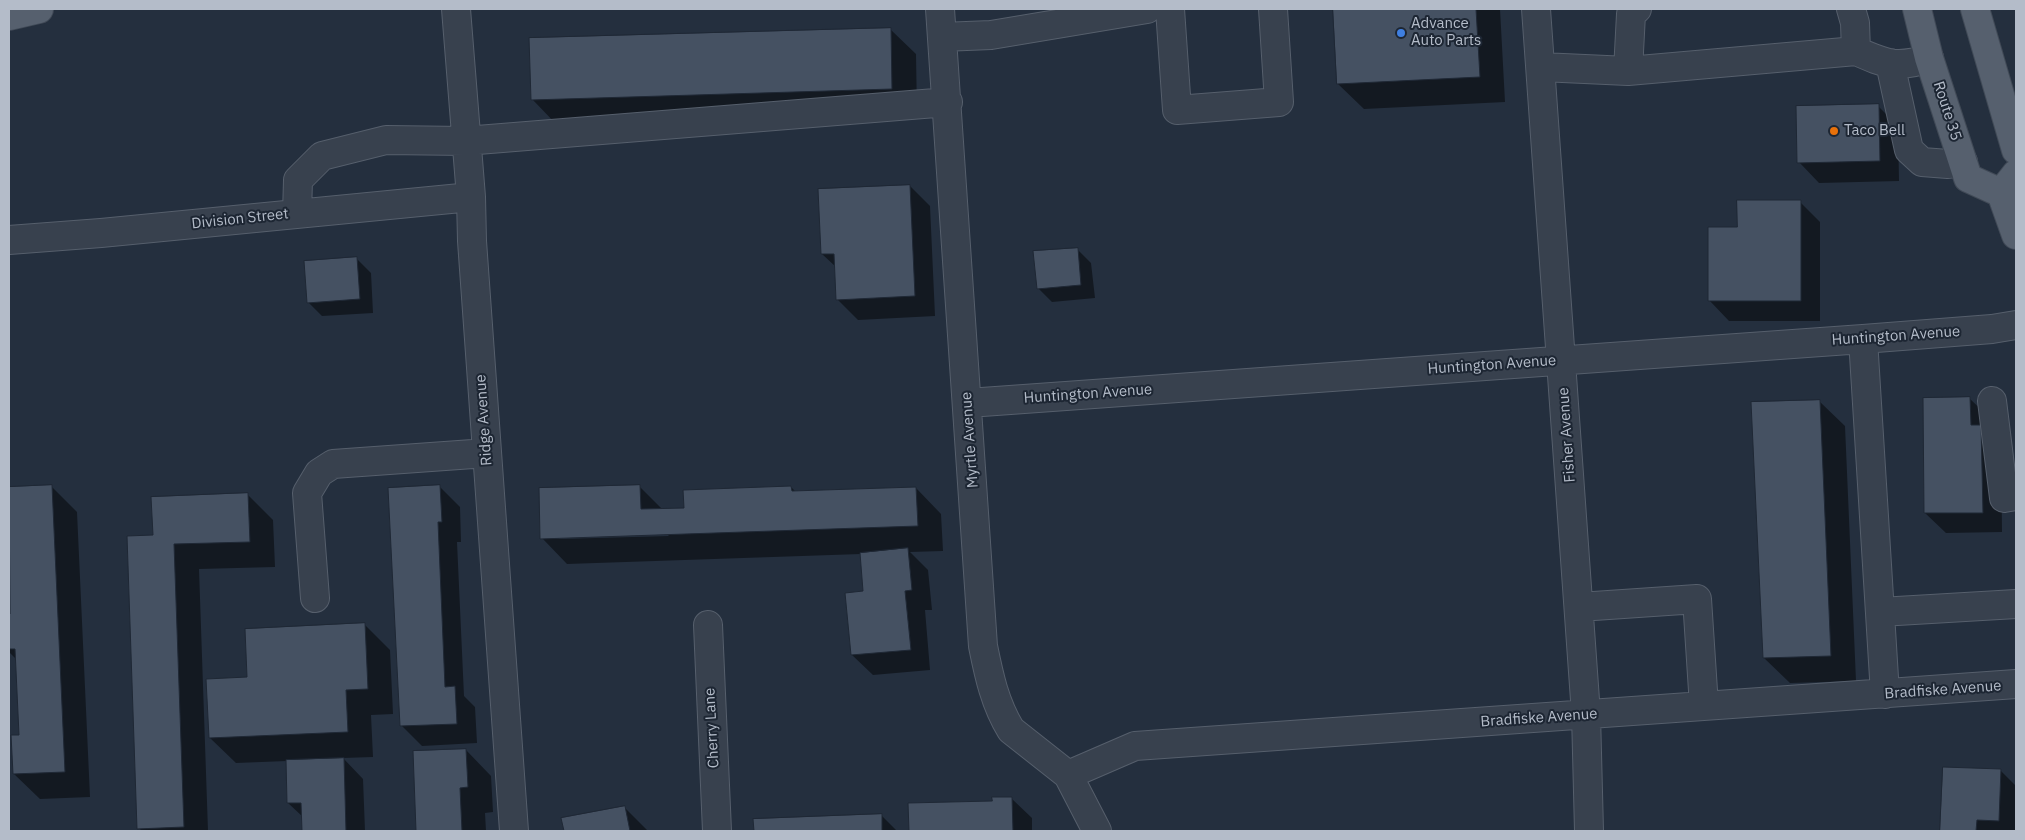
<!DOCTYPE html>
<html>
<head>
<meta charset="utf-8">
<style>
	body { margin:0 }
	#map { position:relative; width:2025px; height:840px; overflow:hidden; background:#242f3e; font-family:"IBM Plex Sans",sans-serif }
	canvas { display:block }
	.frame { position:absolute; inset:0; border:10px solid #b4bcc9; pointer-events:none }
</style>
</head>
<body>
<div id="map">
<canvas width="2025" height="840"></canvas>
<div class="frame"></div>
</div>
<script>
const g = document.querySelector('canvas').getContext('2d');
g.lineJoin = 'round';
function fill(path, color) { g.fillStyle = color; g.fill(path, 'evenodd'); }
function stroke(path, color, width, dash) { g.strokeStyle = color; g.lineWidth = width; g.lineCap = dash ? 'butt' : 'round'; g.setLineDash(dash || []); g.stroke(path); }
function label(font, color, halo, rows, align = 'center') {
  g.font = font + ' "IBM Plex Sans",sans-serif'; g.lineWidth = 4; g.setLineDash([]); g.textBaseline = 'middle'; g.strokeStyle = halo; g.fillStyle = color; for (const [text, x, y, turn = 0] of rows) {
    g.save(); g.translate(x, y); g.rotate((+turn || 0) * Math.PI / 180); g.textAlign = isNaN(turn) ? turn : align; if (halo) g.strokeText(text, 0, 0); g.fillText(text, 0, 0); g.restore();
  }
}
fill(new Path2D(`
	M 1334,9 L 1500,9 L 1505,102 L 1364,109 L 1338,84 Z
	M 890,29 L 916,54 L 917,114 L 557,125 L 532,99 Z
	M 1878,106 L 1898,126 L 1899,181 L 1819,183 L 1799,162 Z
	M 910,186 L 930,206 L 935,316 L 858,320 L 837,299 L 836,267 L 822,254 Z
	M 1800,202 L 1820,222 L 1820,321 L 1729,321 L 1709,300 L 1738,228 Z
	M 1077,249 L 1091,263 L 1095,298 L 1052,302 L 1038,288 Z
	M 357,259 L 371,273 L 373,313 L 322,316 L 308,302 Z
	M 1969,398 L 1990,418 L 2001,446 L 2002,532 L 1946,533 L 1925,513 Z
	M 1819,401 L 1845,426 L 1856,681 L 1790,683 L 1764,658 Z
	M 639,486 L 663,510 L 685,509 L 791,487 L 796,492 L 916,488 L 941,514 L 943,551 L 910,552 L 928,570 L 932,610 L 925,610 L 930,670 L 873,675 L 852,655 L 864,592 L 861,554 L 567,564 L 542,538 ZM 666,533 L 669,536 L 559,539 L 559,537 Z
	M 52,487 L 77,512 L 90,797 L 40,799 L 14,774 L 20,736 L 17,660 L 9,652 L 9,615 L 12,615 L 9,488 Z
	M 440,487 L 460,507 L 461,542 L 457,542 L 464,696 L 475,707 L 477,743 L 422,746 L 401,725 Z
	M 248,495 L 273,520 L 275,567 L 199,569 L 208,831 L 142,831 L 139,828 L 154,536 Z
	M 365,625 L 390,650 L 393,714 L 371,715 L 373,757 L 343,758 L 363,779 L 365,831 L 303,831 L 303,817 L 288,803 L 287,761 L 236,763 L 210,738 L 248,678 Z
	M 466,750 L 491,776 L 493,812 L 485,813 L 486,831 L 417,831 L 414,753 Z
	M 1944,768 L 2001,771 L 2016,786 L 2016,831 L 1942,831 Z
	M 1011,798 L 1032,818 L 1032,831 L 910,831 L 909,805 L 993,802 Z
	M 624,807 L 648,831 L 565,831 L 563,819 Z
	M 881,815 L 897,831 L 755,831 L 755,821 Z`), '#0007');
const building = new Path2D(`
	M 1333,9 L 1476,9 L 1480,77 L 1337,84 Z
	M 891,28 L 892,89 L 531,100 L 529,38 Z
	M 1879,104 L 1880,161 L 1797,163 L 1796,106 Z
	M 910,185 L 915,296 L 836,300 L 834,254 L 821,254 L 818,189 Z
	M 1737,200 L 1801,200 L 1801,301 L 1708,301 L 1708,227 L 1737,227 Z
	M 1078,248 L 1081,285 L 1037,289 L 1033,251 Z
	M 357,257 L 360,299 L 307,303 L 304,261 Z
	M 1970,397 L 1971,425 L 1981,425 L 1983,513 L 1924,513 L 1923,398 Z
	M 1820,400 L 1831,656 L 1763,658 L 1751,402 Z
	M 52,485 L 65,772 L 13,774 L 11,735 L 19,735 L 15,649 L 9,649 L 9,614 L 10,614 L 9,487 Z
	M 440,485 L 442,522 L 438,522 L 445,687 L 455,686 L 457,724 L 400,726 L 388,488 Z
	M 640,485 L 641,509 L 684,508 L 683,490 L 791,486 L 792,491 L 916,487 L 918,526 L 540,539 L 539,488 Z
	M 248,493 L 250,542 L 174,544 L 184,827 L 137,829 L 127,536 L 153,535 L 151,497 Z
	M 908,548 L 912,590 L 905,591 L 911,650 L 851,655 L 845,593 L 863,591 L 860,553 Z
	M 365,623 L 368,689 L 346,690 L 348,732 L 209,738 L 206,679 L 247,677 L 245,629 Z
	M 466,749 L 468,787 L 460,788 L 462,831 L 416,831 L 413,751 Z
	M 344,758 L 346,831 L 302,831 L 301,803 L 287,803 L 286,760 Z
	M 1943,767 L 2001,769 L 1999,821 L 1977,820 L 1976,831 L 1940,831 Z
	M 992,797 L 1012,797 L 1013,831 L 909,831 L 908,803 L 992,801 Z
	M 625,806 L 630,831 L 564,831 L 561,818 Z
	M 882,814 L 882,831 L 754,831 L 753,819 Z`);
fill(building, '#455162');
stroke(building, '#1f2835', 1);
const minor = new Path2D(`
	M 456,9 L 471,197 L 472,241 L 514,831
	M 940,9 L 983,646 C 989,676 995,704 1011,730 L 1068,775 L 1097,831
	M 1170,9 L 1177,110 L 1279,102 L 1273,9
	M 1536,9 L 1586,714 L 1589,831
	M 1851,9 L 1855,23 L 1856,51
	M 942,37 L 991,35 L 1147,9
	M 1890,63 L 1909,150 L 1922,162 L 1948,164 L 1963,162
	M 1541,67 L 1628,71 L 1856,51 C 1886,64 1897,69 1929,58
	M 1628,71 L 1631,14 L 1637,9
	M 297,214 L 298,180 L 322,156 L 386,140 L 465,141 L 948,102
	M 9,240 L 101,233 L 471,197
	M 1863,339 L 1885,694
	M 1992,401 L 2004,498 L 2016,496
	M 968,403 L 1863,339 L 1992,329 L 2016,325
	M 315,598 L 307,493 L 319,473 L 333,464 L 487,453
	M 1579,607 L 1697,599 L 1704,706
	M 1880,612 L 2016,604
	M 708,625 L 717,831
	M 1068,775 L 1135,746 L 2016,684`);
const major = new Path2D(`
	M 1917,9 L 1929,58 L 1968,178 L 2001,193 L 2016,235
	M 1975,9 L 2016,150
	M 9,16 L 39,9
	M 2001,193 L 2016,174`);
stroke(minor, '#565f6c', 30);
stroke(major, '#414a57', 30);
stroke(minor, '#38414e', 28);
stroke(major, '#56606e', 28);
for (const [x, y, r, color] of [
	[1401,33,5,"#3f7fe0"],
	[1834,131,5,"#e8710a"]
]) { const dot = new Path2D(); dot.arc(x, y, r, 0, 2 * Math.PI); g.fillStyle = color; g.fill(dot); stroke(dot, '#1d2633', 2); }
label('15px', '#b4bcc9', '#1d2633', [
	["Advance",1411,24],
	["Auto Parts",1411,41],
	["Taco Bell",1844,131]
], 'left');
label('15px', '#b4bcc9', '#1d2633', [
	["Route 35",1947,111,72],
	["Division Street",240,219,-6],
	["Huntington Avenue",1896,336,-4],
	["Huntington Avenue",1492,365,-4],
	["Huntington Avenue",1088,394,-4],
	["Ridge Avenue",484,420,-94],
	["Fisher Avenue",1567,435,-94],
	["Myrtle Avenue",970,440,-94],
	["Bradfiske Avenue",1943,690,-4],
	["Bradfiske Avenue",1539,718,-4],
	["Cherry Lane",712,728,-93]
]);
</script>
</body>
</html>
